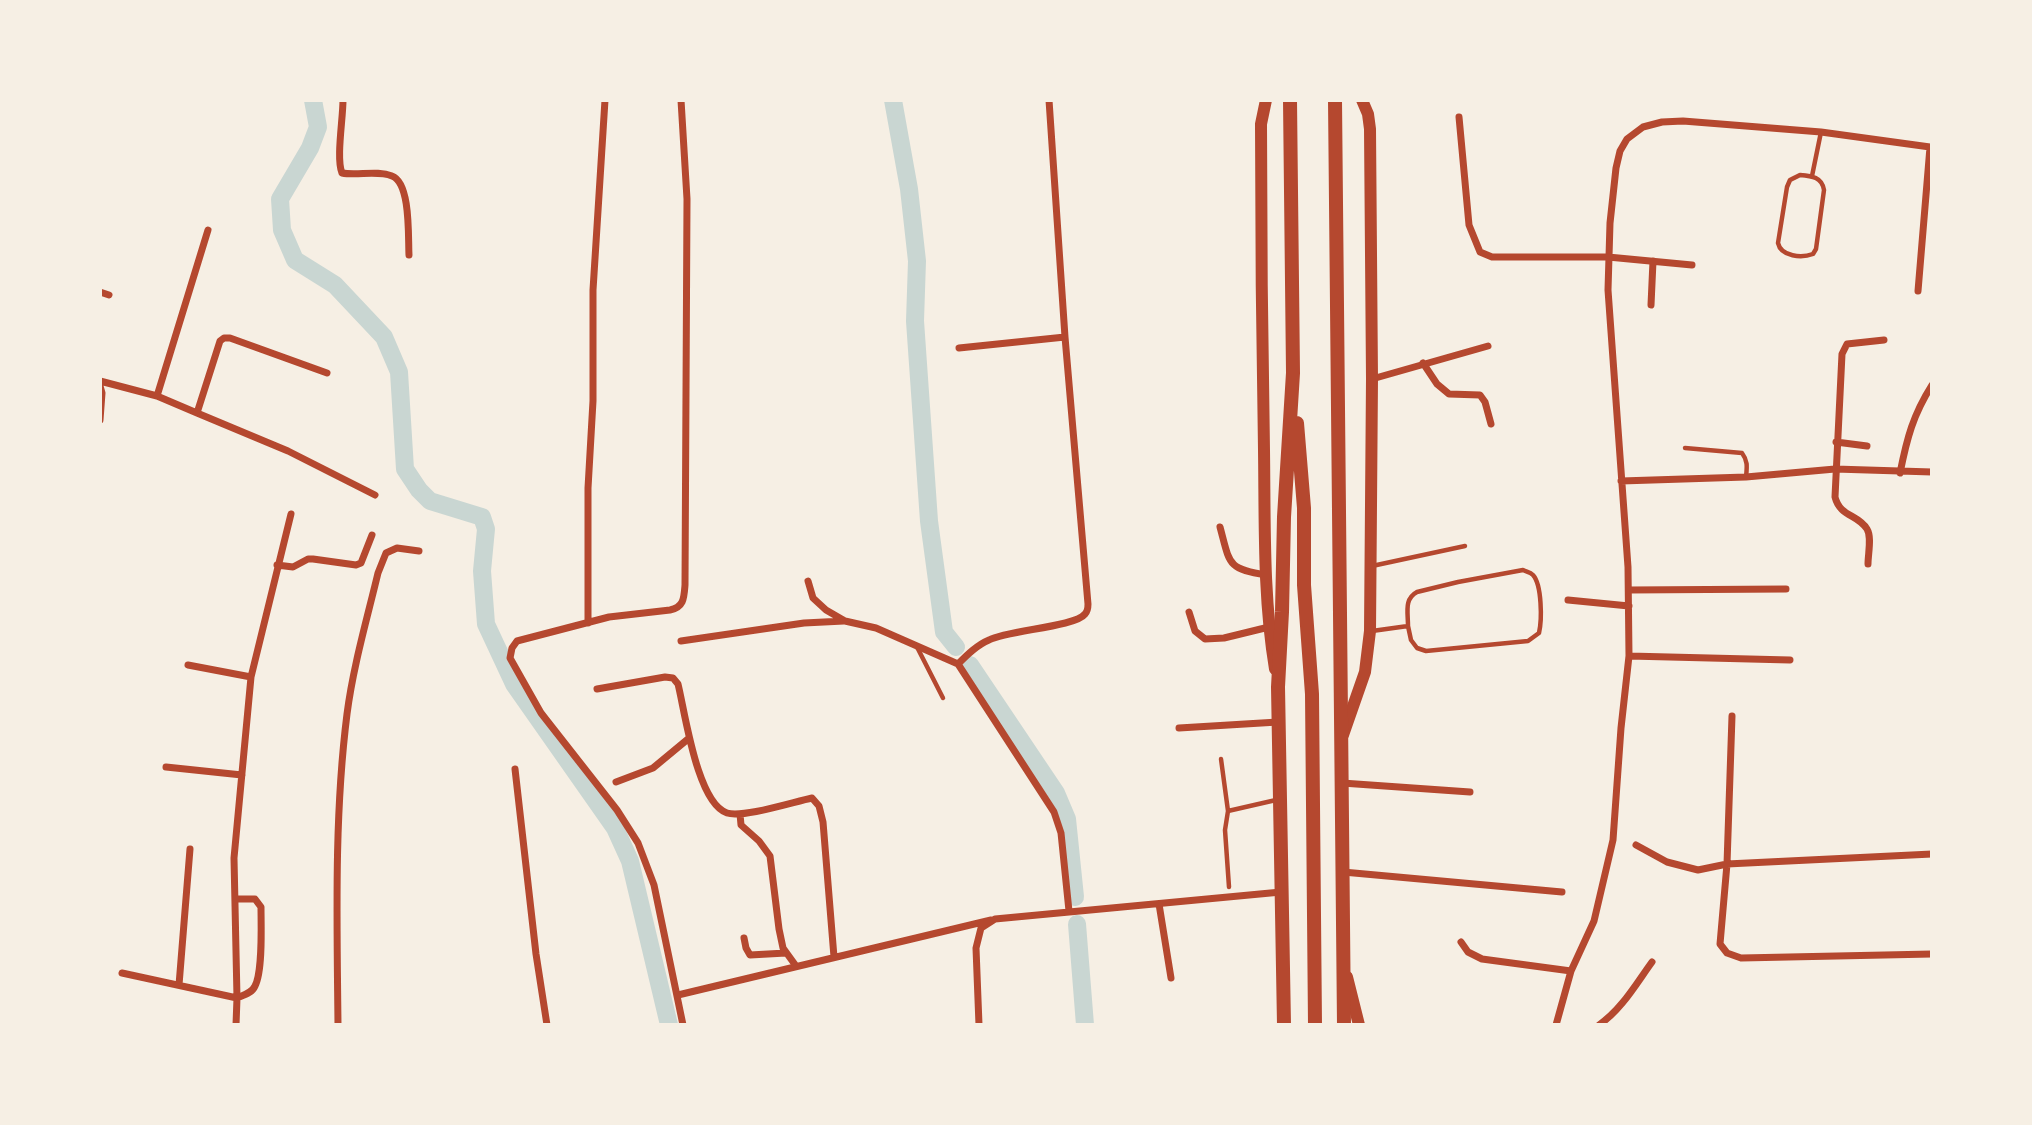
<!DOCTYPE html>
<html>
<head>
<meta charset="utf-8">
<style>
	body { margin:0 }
	#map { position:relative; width:2032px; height:1125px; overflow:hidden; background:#f6efe4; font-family:Inter,sans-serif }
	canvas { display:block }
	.frame { position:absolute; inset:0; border:102px solid #f6efe4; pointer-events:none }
</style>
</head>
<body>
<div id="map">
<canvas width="2032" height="1125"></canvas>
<div class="frame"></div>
</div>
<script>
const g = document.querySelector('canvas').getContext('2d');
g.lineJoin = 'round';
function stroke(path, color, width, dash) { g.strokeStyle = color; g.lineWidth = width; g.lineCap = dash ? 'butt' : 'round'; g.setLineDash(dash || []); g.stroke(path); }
stroke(new Path2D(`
	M 313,100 L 318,127 L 310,148 L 280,199 L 282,230 L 295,260 L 335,285 L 384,337 L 399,372 L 405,469 L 419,490 L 430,501 L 482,517 L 486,529 L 482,571 L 486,624 L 514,684 L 615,828 L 630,861 L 669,1025
	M 893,100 L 909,189 L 917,261 L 915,321 L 929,521 L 944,632 L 956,647
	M 970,665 L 1056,793 L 1067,819 L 1075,897
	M 1077,924 L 1085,1025`), '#c9d6d2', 18);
stroke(new Path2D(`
	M 1800,175 C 1812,176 1822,177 1824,190 L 1816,249 L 1813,254 C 1802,258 1781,257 1778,243 L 1787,187 L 1790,180 Z
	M 1812,176 L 1821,132
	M 1685,448 L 1742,453 C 1748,461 1747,467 1746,477
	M 1372,566 L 1465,546
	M 1372,631 L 1408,626 L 1411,640 L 1417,648 L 1426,651 L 1528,641 L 1539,633 C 1542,620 1542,585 1533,575 C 1530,572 1527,572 1523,570 L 1458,582 L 1417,592 C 1404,599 1408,612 1408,626
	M 917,647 L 943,698
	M 1221,759 L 1228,811
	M 1229,887 L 1225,830 L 1228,811 L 1276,800`), '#b5482f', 4.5);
stroke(new Path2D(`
	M 343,100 C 343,119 336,159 342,173 C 357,176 377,170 392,176 C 411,183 408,238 409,255
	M 681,100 L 687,199 L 685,585 C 684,598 684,607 670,610 L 609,617 L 517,641 L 512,648 L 510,658 L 541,713 L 617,810 L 638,843 L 654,885 L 683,1025
	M 1049,100 L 1065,337 L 1088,604 C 1088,608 1088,611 1085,614 C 1075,627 1008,630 989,640 C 977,645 967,655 958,664 L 1054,812 L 1061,833 L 1069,911
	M 1459,117 L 1469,225 L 1480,252 L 1492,257 L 1608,257 L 1692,265
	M 100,292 L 109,295
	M 1651,305 L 1653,261
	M 959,348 L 1065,337
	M 1423,363 L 1437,384 L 1449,394 L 1480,395 L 1485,402 L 1491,424
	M 1372,379 L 1488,346
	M 100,381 L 157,396 L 197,413 L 288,451 L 375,495
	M 100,386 L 102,393 L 100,420
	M 157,396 L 208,230
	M 197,413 L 220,341 L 224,338 L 230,338 L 327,373
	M 1836,442 L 1867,446
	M 1900,473 C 1907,438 1913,415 1932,385
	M 1621,481 L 1746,477 L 1835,469 L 1932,472
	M 1220,527 C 1230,564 1227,569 1266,575
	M 1868,564 C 1868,554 1872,537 1867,529 C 1858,514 1840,517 1835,497 L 1842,354 L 1847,344 L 1884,340
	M 277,565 L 293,567 L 308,559 L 313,559 L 356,565 L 361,563 L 372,535
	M 808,581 L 813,598 L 826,610 L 845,621 L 876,628 L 958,664
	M 1629,590 L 1786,589
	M 1568,600 L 1629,606
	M 1189,612 L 1195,631 L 1205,639 L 1224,638 L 1269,627
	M 588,623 L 588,488 L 593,401 L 593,290 L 605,100
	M 681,641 L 804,623 L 844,621
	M 1629,656 L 1790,660
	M 188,665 L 251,677
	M 597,689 L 665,677 L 673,678 L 678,684 C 685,712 697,803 727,813 C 743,818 793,802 812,798 L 819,806 L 823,822 L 834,957
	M 1732,716 L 1727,864 L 1720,944 L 1727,953 L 1741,958 L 1932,954
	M 1179,728 L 1278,722
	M 166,767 L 242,775
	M 515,769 L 536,954 L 547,1025
	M 616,782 L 653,768 L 688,739
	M 1342,783 L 1470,792
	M 740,814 L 741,825 L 759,841 L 770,856 L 779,929 L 783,948 L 796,966
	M 1636,845 L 1667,862 L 1698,870 L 1727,864 L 1932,854
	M 1343,872 L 1562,892
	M 1159,904 L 1171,978
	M 744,938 L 746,948 L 750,955 L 786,953
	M 1461,942 L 1468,952 L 1482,959 L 1571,971
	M 122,973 L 237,998 C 244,995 252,993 255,986 C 263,971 261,925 261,907 L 255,899 L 235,899
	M 179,985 L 190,849
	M 678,995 L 991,920
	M 236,1025 L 237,998 L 234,858 L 251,677 L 291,514
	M 338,1025 C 337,922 334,817 347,714 C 353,667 367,619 378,573 L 386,553 L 397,548 L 419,551
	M 979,1025 L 976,948 L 981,928 L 995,919 L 1281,892
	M 1556,1025 L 1571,971 L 1594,921 L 1613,840 L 1621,728 L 1629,656 L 1628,567 L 1608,290 L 1610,223 L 1616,168 L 1620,151 L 1627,139 L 1643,127 L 1662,122 L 1683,121 L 1821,132 L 1930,147 L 1918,291
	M 1599,1025 C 1622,1009 1636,984 1652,962`), '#b5482f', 7);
stroke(new Path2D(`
	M 1266,100 L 1261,124 C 1261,233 1262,341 1264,450 C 1265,523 1263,597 1275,669
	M 1343,735 L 1365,672 L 1370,631 L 1372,379 L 1370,129 L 1368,114 L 1362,100
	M 1347,977 L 1359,1025`), '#b5482f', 12);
stroke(new Path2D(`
	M 1335,100 L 1344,1025
	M 1297,423 L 1304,508 L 1304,585 L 1312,694 L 1315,1025
	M 1284,1025 L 1278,687 L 1282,612 L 1284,517 L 1293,373 L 1290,100`), '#b5482f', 14);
</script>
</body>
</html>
